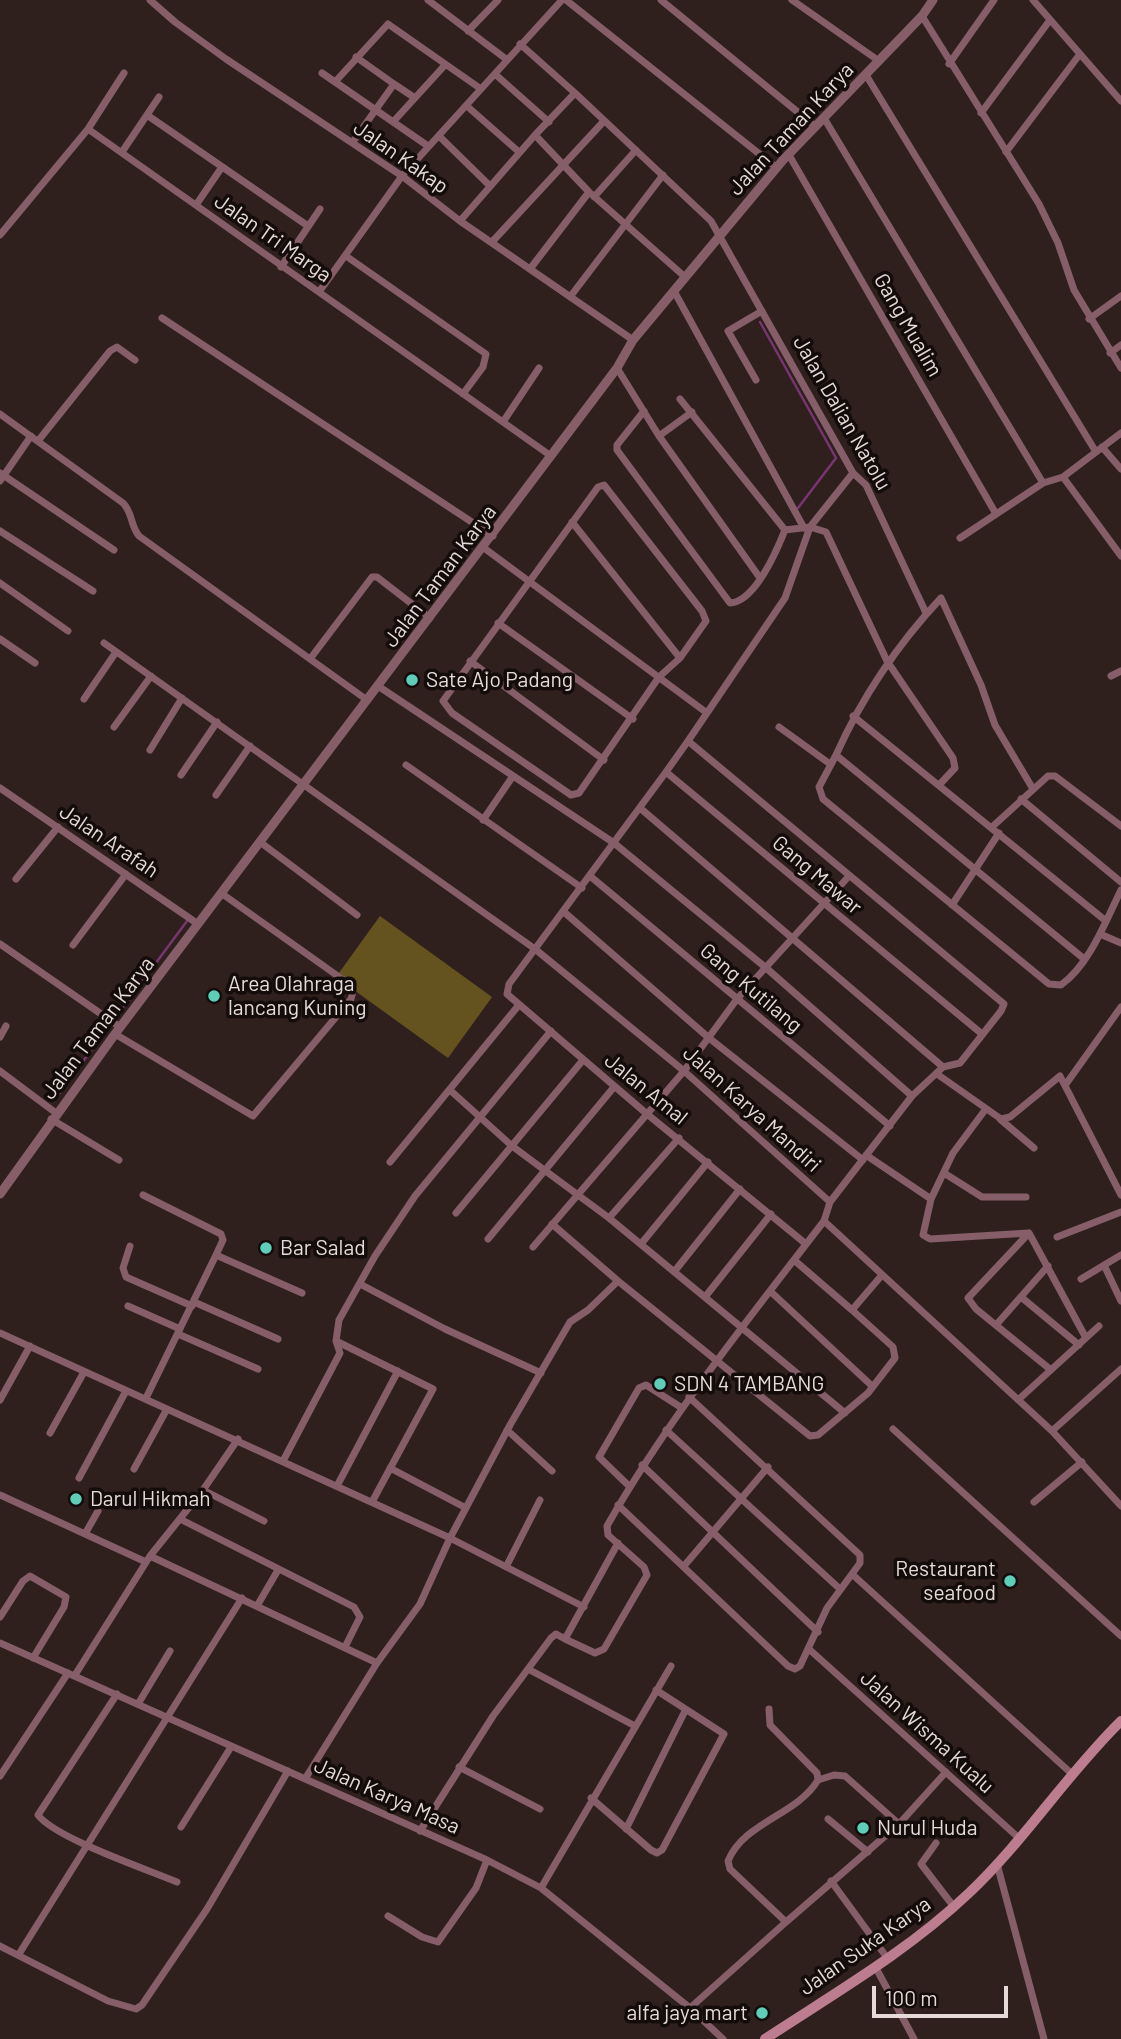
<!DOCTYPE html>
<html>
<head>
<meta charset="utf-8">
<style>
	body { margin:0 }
	#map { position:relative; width:1121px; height:2039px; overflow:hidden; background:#30201d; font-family:Barlow,sans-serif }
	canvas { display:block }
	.scale { position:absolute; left:872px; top:1986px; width:136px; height:32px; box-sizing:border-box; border:4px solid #e5dad8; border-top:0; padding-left:9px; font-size:21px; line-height:24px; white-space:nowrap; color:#e5dad8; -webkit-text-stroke:5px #130c0b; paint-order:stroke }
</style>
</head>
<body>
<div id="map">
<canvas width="1121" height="2039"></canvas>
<div class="scale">100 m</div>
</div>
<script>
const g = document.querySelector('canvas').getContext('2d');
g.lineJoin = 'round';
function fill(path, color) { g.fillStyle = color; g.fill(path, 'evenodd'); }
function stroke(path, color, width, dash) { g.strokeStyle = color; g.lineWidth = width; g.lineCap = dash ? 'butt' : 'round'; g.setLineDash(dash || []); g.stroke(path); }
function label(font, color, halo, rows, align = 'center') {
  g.font = font + ' Barlow,sans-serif'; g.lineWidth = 7; g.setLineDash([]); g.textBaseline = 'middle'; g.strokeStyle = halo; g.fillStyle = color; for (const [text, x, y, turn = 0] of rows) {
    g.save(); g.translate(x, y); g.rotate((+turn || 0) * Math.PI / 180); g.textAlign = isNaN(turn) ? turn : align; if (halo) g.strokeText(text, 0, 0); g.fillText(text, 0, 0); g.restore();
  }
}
fill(new Path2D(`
	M 380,916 L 492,997 L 448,1058 L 336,977 Z`), '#65531f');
stroke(new Path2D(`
	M 760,322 L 836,458 L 798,508
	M 56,1098 L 187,921`), '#773572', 2.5);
stroke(new Path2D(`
	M 150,0 L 175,22 L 226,59 L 402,176 L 460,221 L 633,340
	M 428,0 L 506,59
	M 566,0 L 777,168
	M 661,0 L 816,127
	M 792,0 L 879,61
	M 1033,0 L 1121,101
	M 922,16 L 1039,204 L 1058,243 L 1074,290 L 1121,368
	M 468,31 L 498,0
	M 520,44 L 575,93
	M 949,64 L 994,0
	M 322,73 L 428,146
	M 495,74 L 549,122
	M 866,75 L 1096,452
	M 394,84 L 415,98
	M 481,89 L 562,0
	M 468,107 L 519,152
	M 981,113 L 1050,20
	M 147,115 L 308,226
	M 824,118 L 1043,483 L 1063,477 L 1121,433
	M 393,122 L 445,65
	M 88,129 L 551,456
	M 535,135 L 575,93 L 711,221 L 853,473 L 866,485 L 926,613
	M 439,136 L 489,185
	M 352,143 L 394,84 L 356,57
	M 122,152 L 159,97
	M 1006,152 L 1080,54
	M 789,155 L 996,514
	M 594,197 L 636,150
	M 196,205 L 222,167
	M 460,221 L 535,135 L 589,192 L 685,277
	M 0,235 L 88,129 L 124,73
	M 492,242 L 604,121
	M 346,256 L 486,354 L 483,367 L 463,394
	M 281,267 L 320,209
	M 530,269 L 589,192
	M 674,291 L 804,528
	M 319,292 L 402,176 L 481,89 L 388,24 L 335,82
	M 570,297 L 663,175
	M 162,318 L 493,536
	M 1089,319 L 1121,296
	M 1110,353 L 1121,345
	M 617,368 L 659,436 L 760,578
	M 756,380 L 728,331 L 762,311
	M 680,399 L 785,530
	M 644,411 L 617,445 L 617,450 L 730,603 C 755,602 777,550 785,530 L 810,527 L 853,473
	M 0,414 L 123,503 C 133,513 130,525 139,536 L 367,700
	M 503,422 L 539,368
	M 659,436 L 692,412
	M 38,441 L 110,351 L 117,347 L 135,360
	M 1102,447 L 1121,469
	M 0,473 L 114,550
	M 1063,477 L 1121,556
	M 0,481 L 31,436
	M 604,485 L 702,611 L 706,621 L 680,658 L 659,677 L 579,793 L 571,795 L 452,713 L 443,701 L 598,487 Z
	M 572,522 L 680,658
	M 0,531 L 93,591
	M 960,538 L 1043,483
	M 484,548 L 707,713 L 688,741
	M 0,583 L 68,631
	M 498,623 L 633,719
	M 0,639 L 35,663
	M 104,643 L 535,949 L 684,1071 L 830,1202 L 824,1221 L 1052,1431 L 1121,1506
	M 310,659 L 372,577 L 377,577 L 430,618
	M 470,661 L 604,760
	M 1111,676 L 1121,671
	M 378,686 L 614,843 L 765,967 L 912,1096
	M 84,699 L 116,652
	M 707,713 L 785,598 L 810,527 L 826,532 L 887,661 L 953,758 L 955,768 L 940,784
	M 853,716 L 1106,921
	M 114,727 L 151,676
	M 779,727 L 830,764
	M 150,750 L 182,698
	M 836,755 L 819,787 L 823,799 L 1049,984 L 1061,985 C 1090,964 1106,920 1121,890
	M 406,765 L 582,888
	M 666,772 L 509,984 L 507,994 L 647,1114 L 806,1244
	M 181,775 L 217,722
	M 0,788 L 198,924
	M 1033,789 L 995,725 L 981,685 L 941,598 C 897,645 863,695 836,755 L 1083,958
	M 216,795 L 250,746
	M 1021,799 L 1121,882
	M 640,808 L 943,1067
	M 483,820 L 513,776
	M 992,827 L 1048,776 L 1055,776 L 1121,826
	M 260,842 L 357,915
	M 590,876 L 890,1126
	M 16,879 L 58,827
	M 952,905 L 999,833
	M 564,912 L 709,1038 L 863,1160
	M 1100,934 L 1121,943
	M 0,944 L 120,1027
	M 73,945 L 126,874
	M 115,1034 L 253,1116 L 351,999 L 353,991 L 349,984 L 221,893
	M 0,1037 L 6,1026
	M 0,1071 L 56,1113
	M 937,1074 L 1001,1119 L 1010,1117 L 1060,1076 L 1121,1195
	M 1066,1084 L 1121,1007
	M 451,1091 L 512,1146 L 609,1218 L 845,1413
	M 985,1110 L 953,1153 L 931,1199 L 923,1235 L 930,1239 L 1029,1233 L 1086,1338
	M 51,1119 L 119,1160
	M 1000,1119 L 1034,1148
	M 866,1155 L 931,1199
	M 390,1162 L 518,1006
	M 944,1173 L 982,1197 L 1026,1197
	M 143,1195 L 221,1234 L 223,1240 L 216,1255 L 302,1293
	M 830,1202 L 912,1096 L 943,1067 L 960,1063 L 1001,1011 L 1004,1004 L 688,741 L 666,772 L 982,1034
	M 456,1213 L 583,1060
	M 609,1218 L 679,1138
	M 552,1224 L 618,1281 L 810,1436 L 818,1435 L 868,1393 L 895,1358 L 893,1347 L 852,1310
	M 1029,1233 L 968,1298 L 976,1309 L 1051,1370
	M 1057,1237 L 1121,1212
	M 488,1239 L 614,1087
	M 641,1244 L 708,1162
	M 130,1246 L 123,1268 L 126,1277 L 192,1306
	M 533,1247 L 684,1071 L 737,999 L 849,876
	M 794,1260 L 852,1310 L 882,1275
	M 1104,1265 L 1121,1301
	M 674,1272 L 740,1189
	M 1081,1279 L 1121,1255
	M 360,1284 L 445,1329 L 541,1373
	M 770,1291 L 872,1386
	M 705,1297 L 771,1214
	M 1021,1297 L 1079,1345
	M 194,1302 L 278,1339
	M 128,1306 L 180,1329
	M 996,1325 L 1048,1266
	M 0,1333 L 450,1538 L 584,1607
	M 178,1334 L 258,1369
	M 336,1341 L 433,1389 L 372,1502
	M 146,1398 L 216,1255
	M 0,1400 L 30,1346
	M 1018,1400 L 1099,1326
	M 893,1429 L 1121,1636
	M 507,1430 L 552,1471
	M 666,1430 L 840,1589
	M 1052,1431 L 1121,1369
	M 50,1433 L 84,1372
	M 283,1461 L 340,1353 L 336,1341 L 339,1320 L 375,1256 L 415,1196 L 551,1031
	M 642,1465 L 818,1632
	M 390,1468 L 466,1508
	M 134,1469 L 167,1409
	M 79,1478 L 126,1391
	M 337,1486 L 398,1371
	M 629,1486 L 599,1457 L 639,1388 L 646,1385 L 682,1408
	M 203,1490 L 264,1521
	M 0,1495 L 146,1562
	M 1034,1502 L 1082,1462
	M 618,1505 L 788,1666 L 795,1669 L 800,1666 L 827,1608 L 860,1563 L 860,1555 L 689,1397
	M 180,1519 L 354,1607 L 360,1617 L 345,1647
	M 85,1534 L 98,1511
	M 150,1556 L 377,1663
	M 684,1566 L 768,1467
	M 506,1567 L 540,1500
	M 853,1575 L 1072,1774
	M 257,1606 L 278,1570
	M 0,1617 L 23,1581 L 30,1576 L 66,1597 L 64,1607 L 33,1658
	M 565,1639 L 595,1653 L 604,1649 L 647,1575 L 644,1567 L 608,1535 L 607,1526 C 669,1417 748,1320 824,1221
	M 0,1643 L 487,1860 L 541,1888 L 690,2008 L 723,2039
	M 810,1650 L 1020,1839
	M 528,1669 L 635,1726
	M 75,1675 L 150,1556 L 203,1490 L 238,1439
	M 117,1694 L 38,1815 C 55,1838 146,1869 177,1882
	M 138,1704 L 170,1651
	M 769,1709 L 770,1725 L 817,1773 L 818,1780
	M 459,1767 L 540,1809
	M 0,1776 L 68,1673
	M 305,1779 L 377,1663 L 420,1604 L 450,1538 L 510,1425 L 570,1322 L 588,1310 L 618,1281
	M 818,1780 L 834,1775 L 845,1776 L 899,1824
	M 591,1798 L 651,1850 L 657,1853 L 662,1850 L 724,1734 L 656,1690
	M 828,1819 L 868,1852
	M 181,1827 L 231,1747
	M 626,1829 L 685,1711
	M 420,1831 L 493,1716 L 551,1638 L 556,1634 L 565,1639 L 618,1543
	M 936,1843 L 921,1864 L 954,1907
	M 997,1864 L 1044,2039
	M 831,1881 L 888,1959
	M 541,1888 L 671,1666
	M 388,1916 L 422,1937 L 438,1942 L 476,1888 L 487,1860
	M 786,1922 L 899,1824 L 946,1772
	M 0,1946 L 108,2001 L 136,2009 L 142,2005 L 207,1909 L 288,1771
	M 19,1954 L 242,1598
	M 876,1968 L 914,2039
	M 690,2008 L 786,1922 L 730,1869 L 728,1861 C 744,1822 797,1815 818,1780`), '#865e69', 7);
stroke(new Path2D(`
	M 0,1194 L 115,1034 L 617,368 L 633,340 L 783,160 L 922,16 L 933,0`), '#865e69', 9);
stroke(new Path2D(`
	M 765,2039 C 835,1993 908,1951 969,1893 C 1025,1840 1066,1775 1121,1721`), '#bd7d90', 10);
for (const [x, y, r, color] of [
	[412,680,7,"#5eceb8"],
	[214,996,7,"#5eceb8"],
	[266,1248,7,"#5eceb8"],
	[660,1384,7,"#5eceb8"],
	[76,1499,7,"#5eceb8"],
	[1010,1581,7,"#5eceb8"],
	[863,1828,7,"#5eceb8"],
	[762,2013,7,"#5eceb8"]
]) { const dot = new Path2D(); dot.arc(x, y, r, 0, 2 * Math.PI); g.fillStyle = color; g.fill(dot); stroke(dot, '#130c0b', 2.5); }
label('21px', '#e5dad8', '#130c0b', [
	["Jalan Taman Karya",791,129,-47],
	["Jalan Kakap",401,157,35],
	["Jalan Tri Marga",273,238,35],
	["Gang Mualim",908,325,60],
	["Jalan Dalian Natolu",842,413,60],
	["Jalan Taman Karya",440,576,-53],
	["Jalan Arafah",109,841,34],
	["Gang Mawar",817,875,40],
	["Gang Kutilang",751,988,40],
	["Jalan Taman Karya",98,1028,-53],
	["Jalan Amal",646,1089,39],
	["Jalan Karya Mandiri",752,1109,42],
	["Jalan Wisma Kualu",927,1732,42],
	["Jalan Karya Masa",387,1796,24],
	["Jalan Suka Karya",865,1946,-35]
]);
label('21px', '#e5dad8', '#130c0b', [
	["Sate Ajo Padang",426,680],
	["Area Olahraga",228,984],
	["lancang Kuning",228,1008],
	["Bar Salad",280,1248],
	["SDN 4 TAMBANG",674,1384],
	["Darul Hikmah",90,1499],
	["Restaurant",996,1569,"right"],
	["seafood",996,1593,"right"],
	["Nurul Huda",877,1828],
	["alfa jaya mart",748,2013,"right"]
], 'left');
</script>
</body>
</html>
